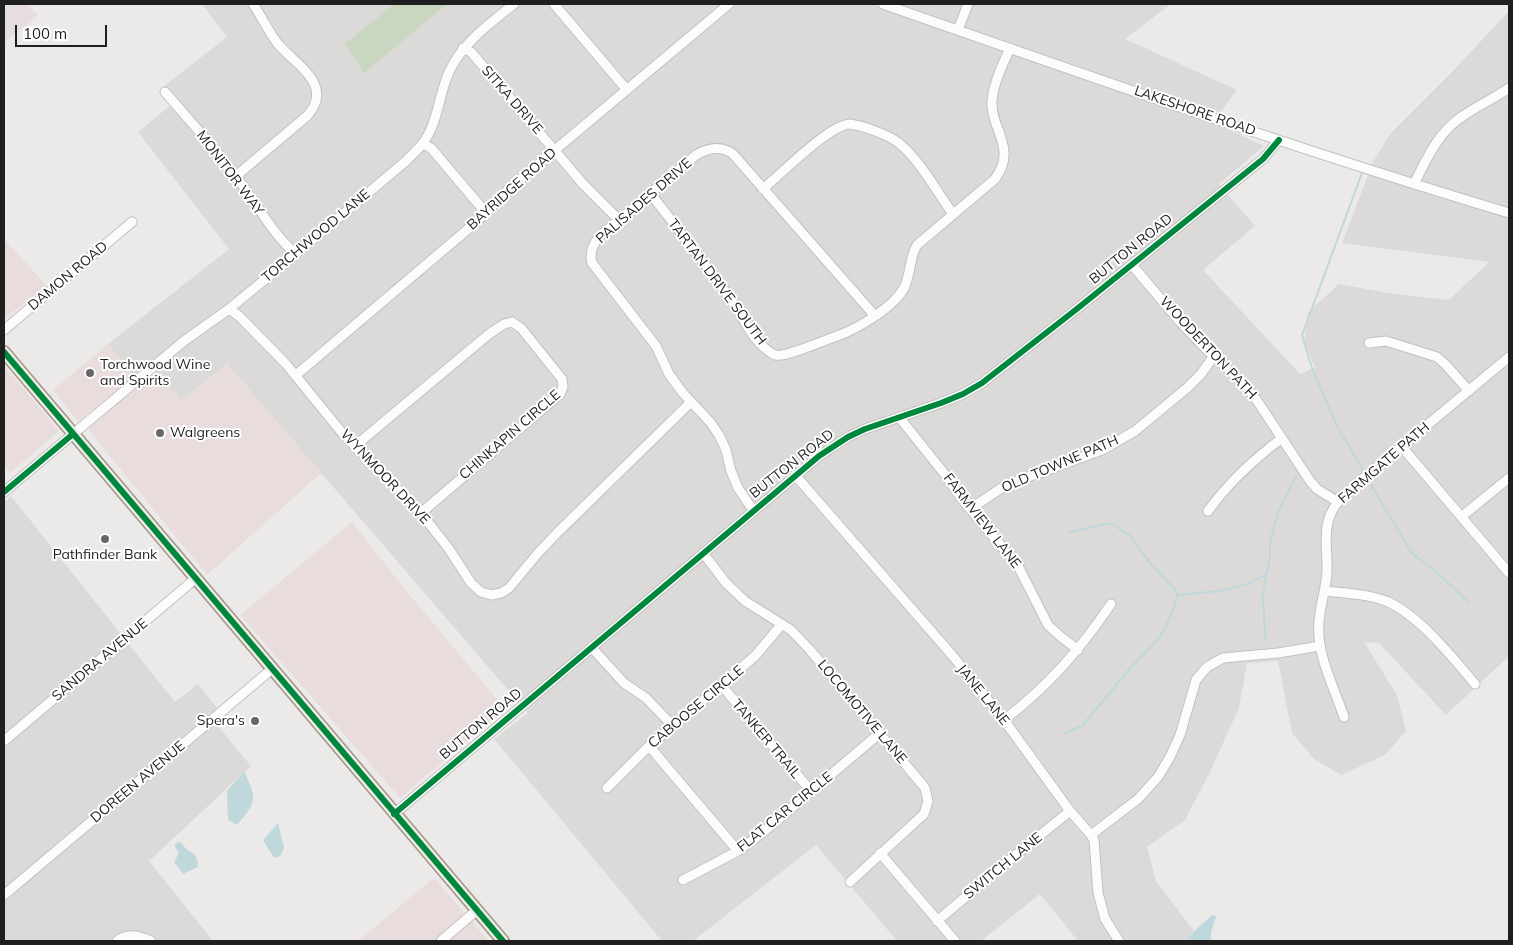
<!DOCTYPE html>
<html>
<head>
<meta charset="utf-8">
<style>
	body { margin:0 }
	#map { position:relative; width:1513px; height:945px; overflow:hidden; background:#eceae8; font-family:Mulish,sans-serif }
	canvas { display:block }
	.frame { position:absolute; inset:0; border:5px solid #1f1f1f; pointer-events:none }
	.scale { position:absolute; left:15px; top:25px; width:92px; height:22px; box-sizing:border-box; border:2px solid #1f1f1f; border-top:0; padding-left:6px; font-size:15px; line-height:18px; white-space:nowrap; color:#1f1f1f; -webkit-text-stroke:4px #fff; paint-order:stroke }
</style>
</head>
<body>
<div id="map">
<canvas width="1513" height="945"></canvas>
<div class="frame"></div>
<div class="scale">100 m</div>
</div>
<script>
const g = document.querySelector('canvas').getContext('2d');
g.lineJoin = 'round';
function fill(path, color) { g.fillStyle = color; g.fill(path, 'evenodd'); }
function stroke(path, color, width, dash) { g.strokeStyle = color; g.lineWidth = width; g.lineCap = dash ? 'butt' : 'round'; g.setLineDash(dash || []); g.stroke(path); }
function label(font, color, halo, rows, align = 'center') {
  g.font = font + ' Mulish,sans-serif'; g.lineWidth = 4; g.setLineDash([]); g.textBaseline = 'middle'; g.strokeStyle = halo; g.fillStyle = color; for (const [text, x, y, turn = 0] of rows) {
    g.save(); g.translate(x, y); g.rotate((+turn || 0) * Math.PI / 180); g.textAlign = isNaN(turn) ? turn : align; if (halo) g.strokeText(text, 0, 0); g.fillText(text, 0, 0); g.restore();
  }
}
fill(new Path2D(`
	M 202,4 L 1171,4 L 1125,39 L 1237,90 L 1213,122 L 1264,146 L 1219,184 L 1255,226 L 1203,270 L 1300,374 L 1315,368 L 1304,341 L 1308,312 L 1339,284 L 1388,293 L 1449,300 L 1489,262 L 1342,243 L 1373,162 L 1390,134 L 1452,72 L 1509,11 L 1509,656 L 1446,715 L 1379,643 L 1364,642 L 1397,695 L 1406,731 L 1385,755 L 1341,775 L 1314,759 L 1292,733 L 1278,661 L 1247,663 L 1239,708 L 1210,772 L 1185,820 L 1147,847 L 1156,881 L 1194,931 L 1189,936 L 1188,941 L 1078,941 L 1040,894 L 981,941 L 897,941 L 816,845 L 693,941 L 662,941 L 494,739 L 528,713 L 227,364 L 181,401 L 148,364 L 133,377 L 108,344 L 229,249 L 138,132 L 172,104 L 164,86 L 227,37 Z
	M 11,496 L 175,702 L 198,684 L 218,709 L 208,714 L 251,766 L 149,861 L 213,941 L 4,941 L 4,502 Z`), '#dcdad9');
fill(new Path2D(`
	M 4,239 L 47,286 L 4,319 Z
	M 108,344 L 133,377 L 78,421 L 53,390 Z
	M 227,364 L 321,473 L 207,575 L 88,429 L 156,372 L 181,401 Z
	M 4,366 L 59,431 L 10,473 L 4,465 Z
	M 352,522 L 403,587 L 505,709 L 400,798 L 240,615 Z
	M 434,878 L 489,941 L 358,941 Z`), '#e9dcdc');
fill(new Path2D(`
	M 4,4 L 27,4 L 38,15 L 4,43 Z`), '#e5dde2');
fill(new Path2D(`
	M 394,4 L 447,4 L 364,73 L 345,44 Z`), '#cad7c0');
fill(new Path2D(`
	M 244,772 C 258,799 256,803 237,825 L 228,820 L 227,791 Z
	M 278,823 L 284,848 L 280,856 L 274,858 L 263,840 Z
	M 178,842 L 182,843 C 187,854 199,851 198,867 L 183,874 L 174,862 L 179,853 L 174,845 Z
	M 1212,915 L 1216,916 L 1211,933 L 1211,941 L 1188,941 L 1189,936 Z`), '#bfd8db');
stroke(new Path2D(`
	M 1362,173 L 1302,335 L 1312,368 L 1337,426 L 1363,470
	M 1368,480 L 1412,553 L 1440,575 L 1468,602
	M 1178,595 C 1208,592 1240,592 1266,574
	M 1265,638 L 1263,594 L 1270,556 L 1270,542 L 1278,512 L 1296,477
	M 1064,733 L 1082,726 L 1126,673 L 1160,637 L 1172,614 L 1178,595 L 1176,591 L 1151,564 L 1130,536 L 1111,523 L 1069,532`), '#bfd8db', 2);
const minor = new Path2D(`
	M 554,4 L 627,90
	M 883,4 C 1091,77 1299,150 1509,213
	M 958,30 L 968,4
	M 463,48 L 471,52 L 583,184 L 619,220
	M 165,92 C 189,120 215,148 237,178 C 257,203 271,233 296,254
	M 423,144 L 431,148 L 486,213
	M 236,176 L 307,116 C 335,85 296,65 278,44 C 268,31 262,17 253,4
	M 1414,184 C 1426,160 1437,134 1460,118 C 1475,107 1493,99 1509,88
	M 763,189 C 781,174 829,125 850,124 C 863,126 890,135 900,144 C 922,163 936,191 953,214
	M 650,193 C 679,230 708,267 735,305 C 742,316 747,328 755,338 C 760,344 768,352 775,355 C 785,358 825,340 837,336 C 857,329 893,308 904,288 C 911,275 909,258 917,245 L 995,179 C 1018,148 990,129 992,100 C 994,82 1003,64 1010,48
	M 1132,265 L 1182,324 L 1205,348 L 1245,385 L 1258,402 L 1310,481 L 1317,489 L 1338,502
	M 229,309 L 239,316 L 286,364 L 343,434 L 421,513 L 449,549 L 471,583 L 481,592 L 491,595 L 501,593 L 509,588 L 538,553 L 558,532 L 691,402
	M 4,330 L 132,222
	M 1369,343 L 1386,341 L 1437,357 L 1446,365 L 1469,391
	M 296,375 L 474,224 L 507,191 L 555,150 L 729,4
	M 899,417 L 947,477 L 961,498 L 1018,566 L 1048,625 L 1060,636 L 1078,650
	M 355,446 L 489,334 L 504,324 L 512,322 L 521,328 L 562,379 L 563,387 L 560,394 L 421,513
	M 1402,447 L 1509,573
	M 795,475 L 952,655 L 1004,720 L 1070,811 L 1091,835 L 1094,840 L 1098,893 L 1105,919 L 1119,941
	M 4,492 L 184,341 L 229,309 L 279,268 L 406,161 C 411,155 418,150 422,144 C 440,122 438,90 452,66 C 466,40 492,22 514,4
	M 970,509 L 1006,485 L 1102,450 L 1135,431 L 1187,388 L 1201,374 L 1214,356
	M 753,510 L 738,488 L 731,471 L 726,450 L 719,435 L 710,422 L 682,392 L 669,374 L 656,346 L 592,263 C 589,252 593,244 600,236 L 696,155 C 708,148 721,145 733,154 L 875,316
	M 1208,511 C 1229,482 1254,459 1282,438
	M 1461,517 L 1509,478
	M 703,553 L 726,583 L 745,601 L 791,630 L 810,650 L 925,788 L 928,801 L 924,814 L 850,882
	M 1325,591 C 1345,593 1367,594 1386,601 C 1418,614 1453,658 1475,684
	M 592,648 L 624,683 L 646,698 L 673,726
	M 722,686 L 811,791
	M 1344,717 C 1334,687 1316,654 1319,622 C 1320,605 1326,589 1327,572 C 1328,547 1320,524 1338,502 C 1342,496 1349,491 1354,486 L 1509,357
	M 1004,720 C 1048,686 1079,651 1111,604
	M 4,741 L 195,579
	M 649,746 L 738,851
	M 607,788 L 649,746 L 755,656 L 782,624
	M 394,814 L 819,456 L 848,437 L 865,429 L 941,403 L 963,394 L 982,383 L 1078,308 L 1263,159 L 1279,140
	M 1091,835 L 1138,799 L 1158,777 L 1170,757 L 1180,735 L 1196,680 L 1207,667 L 1223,658 L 1278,653 L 1320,646
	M 880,853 L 955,941
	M 683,880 L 738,851 L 762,833 L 880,733
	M 4,895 L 272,669
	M 937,921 L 1007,862 L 1070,811
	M 117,941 C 128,932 139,936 151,941
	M 441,941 L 477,910`);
const major = new Path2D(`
	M 4,352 L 503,941`);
stroke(minor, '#c2c1c0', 11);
stroke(major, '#a09588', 14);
stroke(minor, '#fcfcfc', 9);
stroke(major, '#efebe6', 11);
stroke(new Path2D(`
	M 4,352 L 503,941
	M 4,492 L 73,434
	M 394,814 L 819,456 L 848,437 L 865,429 L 941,403 L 963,394 L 982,383 L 1078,308 L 1263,159 L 1279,140`), '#00873e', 6);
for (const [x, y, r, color] of [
	[90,373,5,"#676665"],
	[160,433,5,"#676665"],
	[105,539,5,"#676665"],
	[255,721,5,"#676665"]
]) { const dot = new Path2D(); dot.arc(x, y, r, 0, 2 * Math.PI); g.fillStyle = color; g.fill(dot); stroke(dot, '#fff', 2); }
label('14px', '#1f1f1f', '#fff', [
	["SITKA DRIVE",512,100,49],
	["LAKESHORE ROAD",1195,111,19],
	["MONITOR WAY",230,173,53],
	["BAYRIDGE ROAD",512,189,-42],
	["PALISADES DRIVE",644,201,-41],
	["TORCHWOOD LANE",316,236,-40],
	["BUTTON ROAD",1131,249,-39],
	["DAMON ROAD",68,276,-40],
	["TARTAN DRIVE SOUTH",717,282,53],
	["WOODERTON PATH",1208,348,47],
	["CHINKAPIN CIRCLE",510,435,-41],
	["FARMGATE PATH",1384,463,-41],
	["BUTTON ROAD",792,464,-38],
	["OLD TOWNE PATH",1060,464,-23],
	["WYNMOOR DRIVE",385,477,47],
	["FARMVIEW LANE",982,521,52],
	["SANDRA AVENUE",100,660,-40],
	["JANE LANE",983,695,51],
	["CABOOSE CIRCLE",696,707,-40],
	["LOCOMOTIVE LANE",862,712,50],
	["BUTTON ROAD",481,724,-40],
	["TANKER TRAIL",766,739,50],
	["DOREEN AVENUE",138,782,-40],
	["FLAT CAR CIRCLE",785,812,-39],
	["SWITCH LANE",1003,866,-39]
]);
label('14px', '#1f1f1f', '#fff', [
	["Torchwood Wine",100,365],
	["and Spirits",100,381],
	["Walgreens",170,433],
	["Pathfinder Bank",105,555,"center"],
	["Spera's",245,721,"right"]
], 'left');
</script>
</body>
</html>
